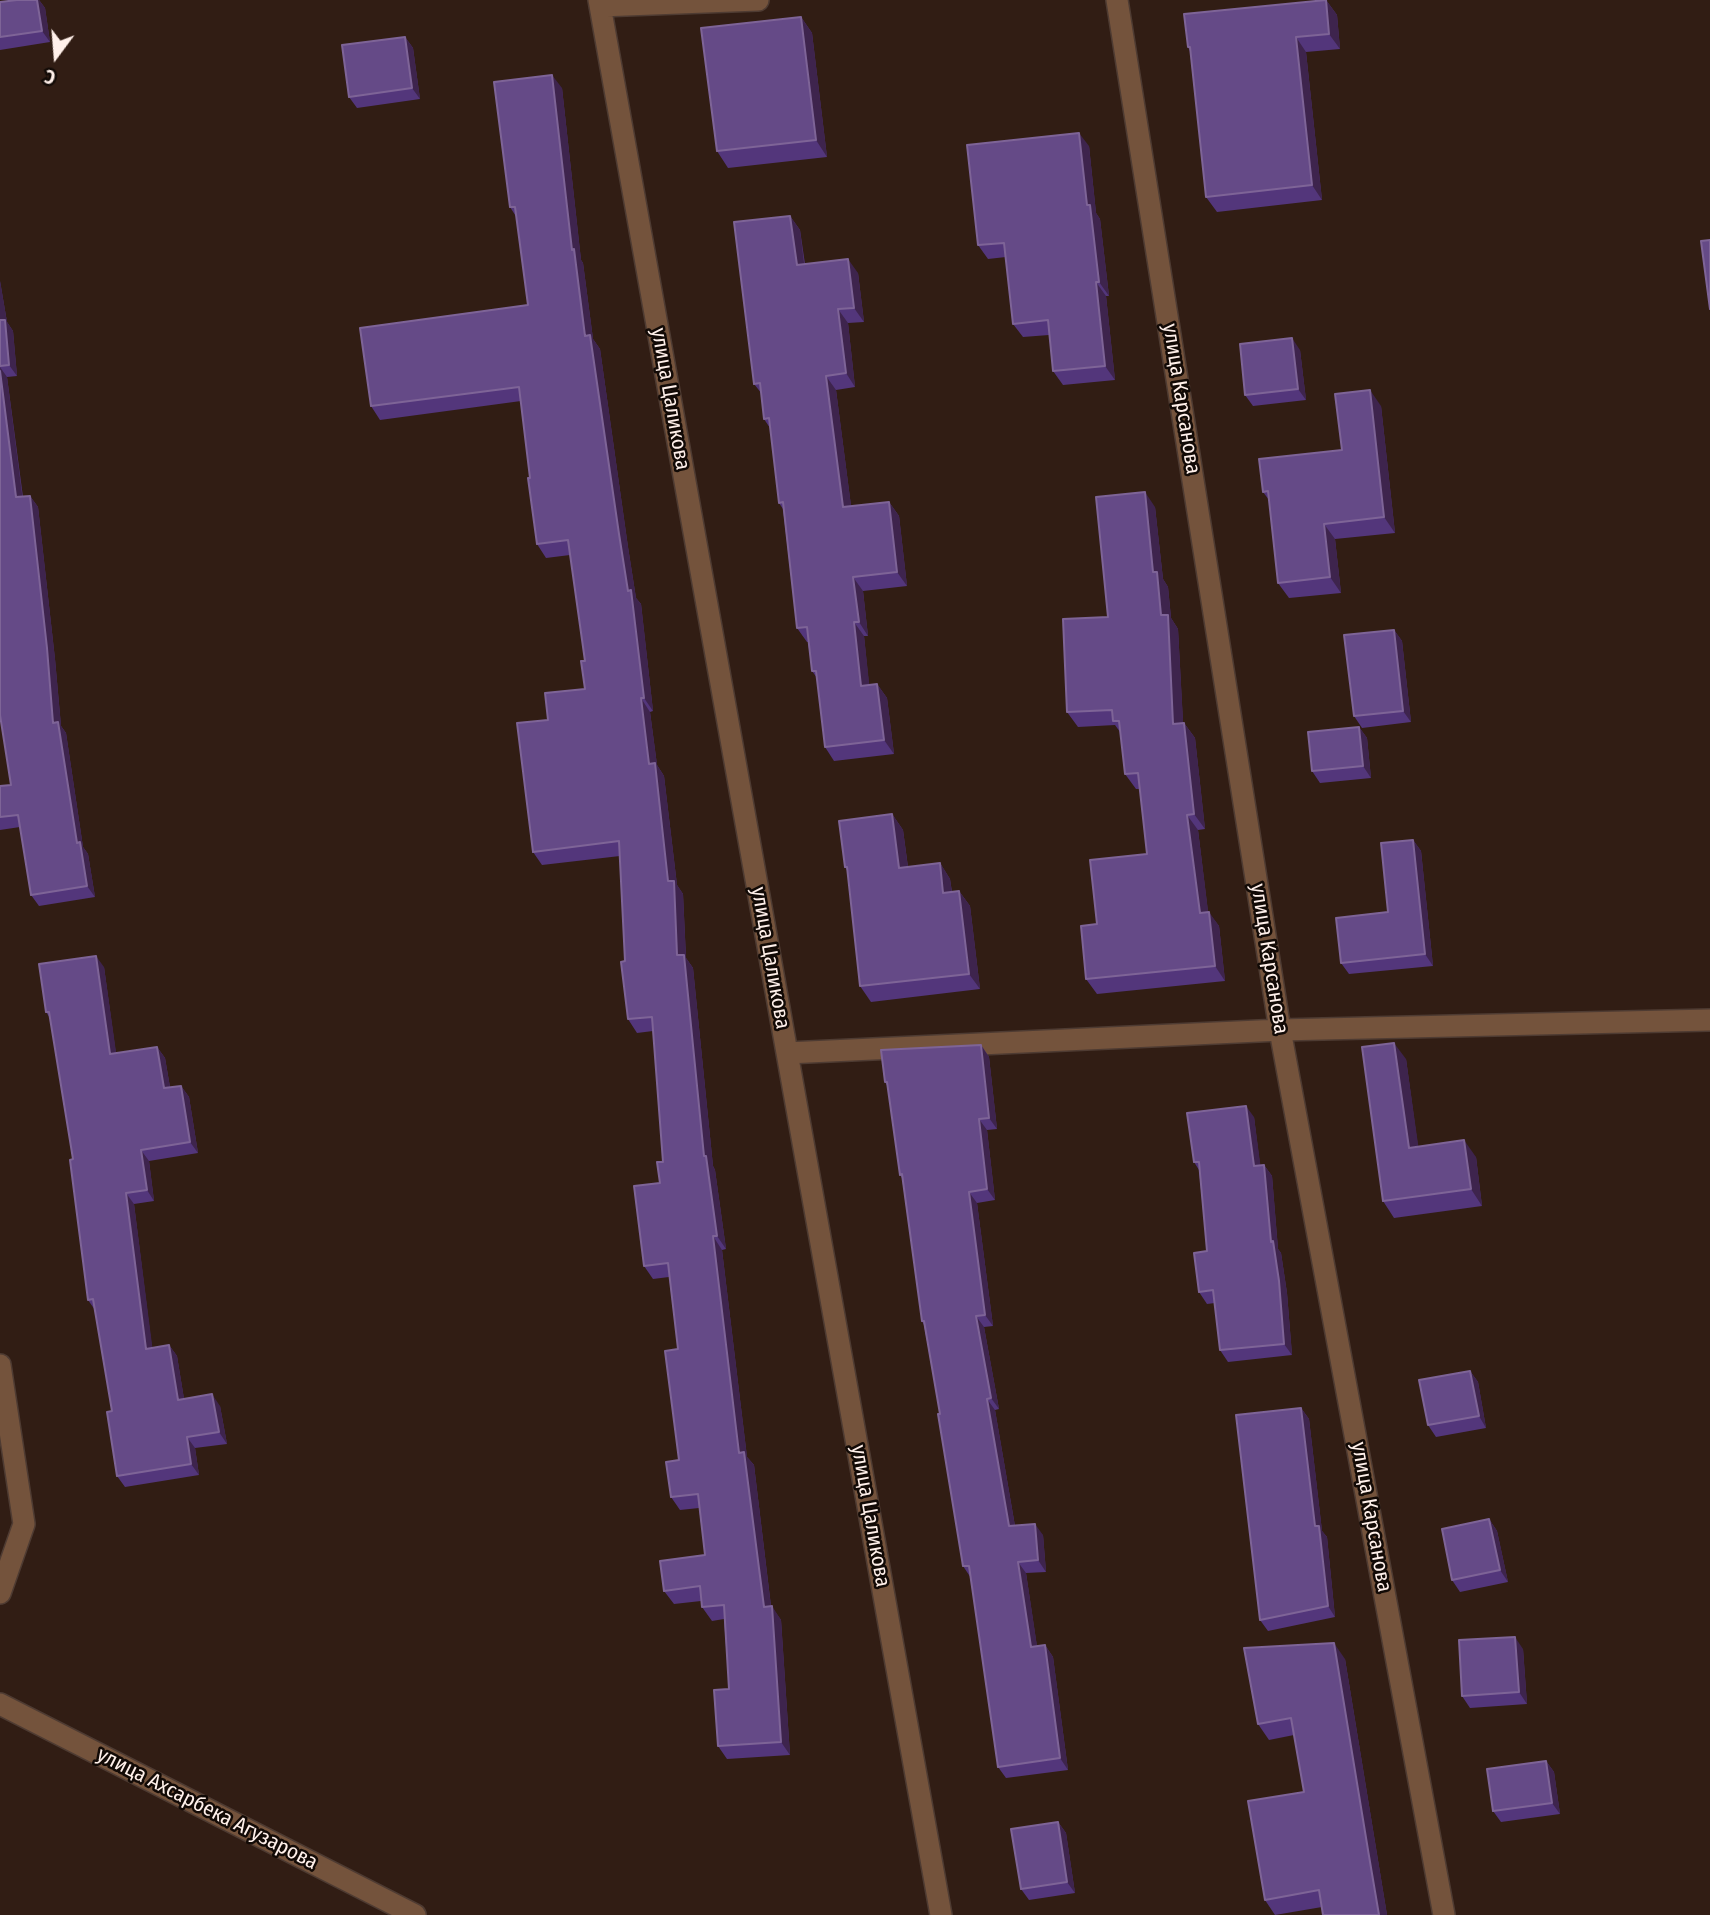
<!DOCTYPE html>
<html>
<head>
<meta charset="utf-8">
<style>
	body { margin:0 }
	#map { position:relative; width:1710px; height:1915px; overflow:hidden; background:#311d14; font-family:"Fira Sans Condensed",sans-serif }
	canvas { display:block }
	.north { position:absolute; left:21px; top:21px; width:70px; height:70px; -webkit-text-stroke:5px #120a06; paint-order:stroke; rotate:196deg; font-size:19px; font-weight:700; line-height:28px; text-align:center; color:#fff0ea }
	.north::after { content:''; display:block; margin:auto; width:24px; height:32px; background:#fff0ea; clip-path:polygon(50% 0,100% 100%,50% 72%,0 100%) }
</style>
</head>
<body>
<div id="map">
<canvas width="1710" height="1915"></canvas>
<div class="north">С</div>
</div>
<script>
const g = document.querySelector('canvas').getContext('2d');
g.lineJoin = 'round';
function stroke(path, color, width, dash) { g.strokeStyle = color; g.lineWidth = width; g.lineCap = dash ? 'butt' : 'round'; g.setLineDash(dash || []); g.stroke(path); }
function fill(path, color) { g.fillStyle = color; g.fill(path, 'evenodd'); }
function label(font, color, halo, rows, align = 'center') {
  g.font = font + ' "Fira Sans Condensed",sans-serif'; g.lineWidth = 5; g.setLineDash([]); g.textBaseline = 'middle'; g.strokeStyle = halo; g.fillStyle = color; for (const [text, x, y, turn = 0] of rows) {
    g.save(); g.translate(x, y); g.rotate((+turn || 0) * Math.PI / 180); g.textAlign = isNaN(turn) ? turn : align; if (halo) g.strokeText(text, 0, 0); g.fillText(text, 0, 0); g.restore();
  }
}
const minor = new Path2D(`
	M 599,0 L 941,1915
	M 1117,0 L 1280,1030 L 1444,1915
	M 600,6 L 758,0
	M 787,1053 L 1280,1030 L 1710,1020
	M 0,1365 L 24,1524 L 0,1593
	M 0,1704 L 415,1915`);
stroke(minor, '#4e3b32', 24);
stroke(minor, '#74533c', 21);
fill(new Path2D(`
	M 17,0 L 39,0 L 45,8 L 50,42 L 0,50 L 0,2 Z
	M 1326,0 L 1337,15 L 1340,49 L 1306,52 L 1322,200 L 1217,212 L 1206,197 L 1190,51 L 1188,47 Z
	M 801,17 L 812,33 L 827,157 L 728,168 L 717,151 Z
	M 405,37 L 413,48 L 420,99 L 357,108 L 349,97 Z
	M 562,88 L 581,260 L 583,263 L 593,339 L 600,349 L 628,547 L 636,598 L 641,604 L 653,711 L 650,712 L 657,765 L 664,776 L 677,885 L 683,894 L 686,958 L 693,968 L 713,1166 L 715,1170 L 726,1249 L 722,1250 L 747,1457 L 754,1465 L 771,1606 L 781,1620 L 790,1755 L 727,1759 L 718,1746 L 729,1689 L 724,1619 L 712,1621 L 702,1607 L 701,1601 L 674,1604 L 664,1591 L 705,1555 L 699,1508 L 680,1510 L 671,1497 L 679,1460 L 678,1349 L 669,1277 L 653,1279 L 644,1266 L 663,1162 L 653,1031 L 637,1033 L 628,1019 L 620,856 L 542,865 L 533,852 L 548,720 L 585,689 L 585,661 L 570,555 L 546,558 L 537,544 L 521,401 L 380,420 L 371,406 L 528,305 L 517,218 L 510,207 Z
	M 1089,146 L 1096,213 L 1100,219 L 1109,296 L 1106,296 L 1115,380 L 1063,385 L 1053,371 L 1049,335 L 1023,337 L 1013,324 L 1006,257 L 988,259 L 978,245 Z
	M 790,216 L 800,230 L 805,264 L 858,273 L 864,322 L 848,323 L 855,387 L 836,390 L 851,506 L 889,502 L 899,516 L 907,586 L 863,591 L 868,636 L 864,636 L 869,685 L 877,684 L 887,698 L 894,754 L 834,761 L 825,747 L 817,678 L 812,671 L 808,642 L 807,642 L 797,628 L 783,509 L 779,503 L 770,428 L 764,419 L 762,394 L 754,384 Z
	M 0,281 L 7,322 L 13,331 L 17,376 L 7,377 L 23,497 L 30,496 L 38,507 L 55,659 L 61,726 L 66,733 L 83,847 L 88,854 L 95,897 L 39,906 L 31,895 L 20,827 L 0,830 L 0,786 L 11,785 L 0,715 Z
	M 1300,350 L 1306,400 L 1253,406 L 1245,395 Z
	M 1381,406 L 1395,533 L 1335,539 L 1341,593 L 1289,598 L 1278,583 L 1269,500 L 1263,492 L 1342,450 Z
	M 1155,507 L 1163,579 L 1168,587 L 1171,618 L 1178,629 L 1183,723 L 1184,723 L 1195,738 L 1205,829 L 1198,830 L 1208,912 L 1219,926 L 1225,981 L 1097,994 L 1086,979 L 1097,924 L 1147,854 L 1140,789 L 1136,789 L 1125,774 L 1120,732 L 1115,725 L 1078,727 L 1067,712 Z
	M 1394,630 L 1402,641 L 1411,722 L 1362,728 L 1354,716 Z
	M 1359,727 L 1367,738 L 1371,778 L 1320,783 L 1312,771 Z
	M 892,814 L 903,830 L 908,867 L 940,863 L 950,879 L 952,892 L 959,891 L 970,906 L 980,989 L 871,1002 L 860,986 L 848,872 L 845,867 Z
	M 1413,840 L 1421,851 L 1433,966 L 1349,974 L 1341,963 L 1388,912 Z
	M 104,967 L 116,1054 L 157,1047 L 165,1058 L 170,1087 L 181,1086 L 189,1097 L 198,1153 L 149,1161 L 154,1201 L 134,1204 L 152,1348 L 169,1345 L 177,1356 L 184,1399 L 220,1406 L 227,1444 L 195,1448 L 199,1475 L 125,1487 L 117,1476 L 112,1411 L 95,1310 L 88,1300 L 73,1159 L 50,1018 L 46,1012 Z
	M 981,1045 L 989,1057 L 997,1129 L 987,1130 L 995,1200 L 977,1203 L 993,1326 L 984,1327 L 999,1409 L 995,1410 L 1015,1526 L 1043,1535 L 1046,1572 L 1026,1573 L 1037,1647 L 1045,1645 L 1053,1657 L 1068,1770 L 1006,1778 L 998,1767 L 971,1578 L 963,1566 L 940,1414 L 924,1325 L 922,1321 L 902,1178 L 900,1175 L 888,1087 L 885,1082 Z
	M 1406,1059 L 1418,1147 L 1476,1157 L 1482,1206 L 1394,1218 L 1383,1201 Z
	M 1254,1117 L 1260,1165 L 1264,1165 L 1272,1176 L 1278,1249 L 1281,1253 L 1287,1293 L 1292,1355 L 1228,1362 L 1220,1350 L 1215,1303 L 1207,1304 L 1199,1292 L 1207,1251 L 1199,1170 L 1194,1162 Z
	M 1470,1371 L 1478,1382 L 1486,1428 L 1436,1437 L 1428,1425 Z
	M 1301,1408 L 1309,1419 L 1322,1531 L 1327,1537 L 1335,1617 L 1268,1631 L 1260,1620 Z
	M 1489,1519 L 1497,1531 L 1508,1582 L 1460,1592 L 1452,1580 Z
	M 1523,1649 L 1527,1704 L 1470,1708 L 1462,1696 Z
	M 1345,1659 L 1387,1915 L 1323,1915 L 1322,1907 L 1275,1915 L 1265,1900 L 1304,1792 L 1294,1735 L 1269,1740 L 1258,1724 Z
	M 1546,1761 L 1554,1772 L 1560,1814 L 1501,1822 L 1493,1811 Z
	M 1058,1822 L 1066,1833 L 1075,1893 L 1029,1900 L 1021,1889 Z`), '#53367b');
fill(new Path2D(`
	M 37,0 L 39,0 L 45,8 L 50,42 L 42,31 Z
	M 1326,0 L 1337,15 L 1340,49 L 1329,34 Z
	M 801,17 L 812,33 L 827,157 L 816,140 Z
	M 405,37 L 413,48 L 420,99 L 412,88 Z
	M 1296,37 L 1306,52 L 1322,200 L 1312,185 Z
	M 552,75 L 562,88 L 581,260 L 583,263 L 593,339 L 600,349 L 628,547 L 636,598 L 641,604 L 653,711 L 644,698 L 585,336 L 572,250 Z
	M 1079,133 L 1089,146 L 1096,213 L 1100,219 L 1109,296 L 1099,282 L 1087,205 Z
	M 790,216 L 800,230 L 806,279 L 797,265 Z
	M 848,259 L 858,273 L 864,322 L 854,308 Z
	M 0,281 L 7,322 L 13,331 L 17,376 L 9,365 L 0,320 Z
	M 1096,282 L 1106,296 L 1115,380 L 1105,366 Z
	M 838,309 L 848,323 L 855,387 L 846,373 Z
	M 1292,338 L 1300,350 L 1306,400 L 1298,389 Z
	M 0,367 L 7,377 L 24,509 L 16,497 Z
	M 826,376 L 836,390 L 853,521 L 843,507 Z
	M 1370,390 L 1381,406 L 1395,533 L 1384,517 Z
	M 1145,492 L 1155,507 L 1163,579 L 1168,587 L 1171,618 L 1178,629 L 1184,739 L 1173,724 L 1161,615 L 1153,572 Z
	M 30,496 L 38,507 L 55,659 L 61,726 L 66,733 L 83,847 L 88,854 L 95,897 L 87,886 L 77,843 L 53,723 Z
	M 889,502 L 899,516 L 907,586 L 897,572 Z
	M 1324,524 L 1335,539 L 1341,593 L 1330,577 Z
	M 853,577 L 863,591 L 868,636 L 859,622 Z
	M 854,622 L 864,636 L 871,700 L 861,686 Z
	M 1394,630 L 1402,641 L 1411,722 L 1403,711 Z
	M 877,684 L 887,698 L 894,754 L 884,740 Z
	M 641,698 L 650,712 L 657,765 L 664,776 L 677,885 L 683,894 L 686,958 L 693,968 L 713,1166 L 715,1170 L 726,1249 L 717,1236 L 704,1156 L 677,955 L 649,764 Z
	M 1184,723 L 1195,738 L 1205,829 L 1194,814 Z
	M 1359,727 L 1367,738 L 1371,778 L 1363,766 Z
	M 892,814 L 903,830 L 910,883 L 899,868 Z
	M 1187,815 L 1198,830 L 1210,927 L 1200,913 Z
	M 1413,840 L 1421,851 L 1433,966 L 1425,954 Z
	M 940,863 L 950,879 L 954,908 L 943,893 Z
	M 959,891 L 970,906 L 980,989 L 969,974 Z
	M 1209,912 L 1219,926 L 1225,981 L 1215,966 Z
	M 96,956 L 104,967 L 118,1066 L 110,1054 Z
	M 1394,1043 L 1406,1059 L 1421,1165 L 1409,1148 Z
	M 981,1045 L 989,1057 L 997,1129 L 989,1118 Z
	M 157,1047 L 165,1058 L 172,1099 L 164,1088 Z
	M 181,1086 L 189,1097 L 198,1153 L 190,1142 Z
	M 1246,1106 L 1254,1117 L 1262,1177 L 1254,1166 Z
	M 979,1119 L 987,1130 L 995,1200 L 987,1189 Z
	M 1464,1140 L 1476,1157 L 1482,1206 L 1471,1189 Z
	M 141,1150 L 149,1161 L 154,1201 L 147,1190 Z
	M 1264,1165 L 1272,1176 L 1278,1249 L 1281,1253 L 1287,1293 L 1292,1355 L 1284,1344 L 1271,1242 Z
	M 969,1192 L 977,1203 L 993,1326 L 985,1315 Z
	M 126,1193 L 134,1204 L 154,1360 L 146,1349 Z
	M 713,1236 L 722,1250 L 747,1457 L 754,1465 L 772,1615 L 772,1606 L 781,1620 L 790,1755 L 781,1742 L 764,1607 L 739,1453 Z
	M 976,1316 L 984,1327 L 999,1409 L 991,1398 Z
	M 169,1345 L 177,1356 L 186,1411 L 178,1400 Z
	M 1470,1371 L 1478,1382 L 1486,1428 L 1479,1416 Z
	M 212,1394 L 220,1406 L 227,1444 L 219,1432 Z
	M 987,1399 L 995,1410 L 1017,1538 L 1009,1526 Z
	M 1301,1408 L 1309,1419 L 1322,1531 L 1327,1537 L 1335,1617 L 1328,1606 L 1315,1526 Z
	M 187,1437 L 195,1448 L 199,1475 L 191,1464 Z
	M 1489,1519 L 1497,1531 L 1508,1582 L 1500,1570 Z
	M 1035,1524 L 1043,1535 L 1046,1572 L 1038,1560 Z
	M 1018,1562 L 1026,1573 L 1039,1659 L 1031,1647 Z
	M 1515,1637 L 1523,1649 L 1527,1704 L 1519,1692 Z
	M 1334,1643 L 1345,1659 L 1387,1915 L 1379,1915 L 1369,1856 Z
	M 1045,1645 L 1053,1657 L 1068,1770 L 1060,1758 Z
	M 1546,1761 L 1554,1772 L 1560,1814 L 1552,1803 Z
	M 1058,1822 L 1066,1833 L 1075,1893 L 1067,1882 Z`), '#3e244d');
const building = new Path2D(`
	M 17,0 L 37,0 L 42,31 L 0,37 L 0,2 Z
	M 1326,0 L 1329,34 L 1296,37 L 1312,185 L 1206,197 L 1190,47 L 1188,47 L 1184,14 Z
	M 801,17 L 816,140 L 717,151 L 701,28 Z
	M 405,37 L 412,88 L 349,97 L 342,45 Z
	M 552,75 L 572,250 L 574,249 L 585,336 L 590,335 L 619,534 L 628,591 L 631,590 L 644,698 L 641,698 L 649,764 L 655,763 L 668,881 L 674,881 L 677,955 L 684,955 L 704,1156 L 706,1156 L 717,1236 L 713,1236 L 739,1453 L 744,1452 L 764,1607 L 772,1606 L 781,1742 L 718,1746 L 714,1690 L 729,1689 L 724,1605 L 702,1607 L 700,1586 L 664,1591 L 660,1561 L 705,1555 L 698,1494 L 671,1497 L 666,1462 L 679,1460 L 665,1351 L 678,1349 L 668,1263 L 644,1266 L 634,1186 L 660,1183 L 657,1162 L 663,1162 L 652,1017 L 628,1019 L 621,962 L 625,961 L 619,841 L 533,852 L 517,723 L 548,720 L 545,693 L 585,689 L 581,661 L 585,661 L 568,540 L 537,544 L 528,478 L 530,478 L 519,387 L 371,406 L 360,328 L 528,305 L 515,207 L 510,207 L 494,82 Z
	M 1079,133 L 1087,205 L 1090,205 L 1099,282 L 1096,282 L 1105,366 L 1053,371 L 1048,320 L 1013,324 L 1004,243 L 978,245 L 967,145 Z
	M 790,216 L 797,265 L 848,259 L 854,308 L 838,309 L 846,373 L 826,376 L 843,507 L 889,502 L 897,572 L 853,577 L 859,622 L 854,622 L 861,686 L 877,684 L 884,740 L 825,747 L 816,671 L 812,671 L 807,627 L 797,628 L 783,502 L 779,503 L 769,418 L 764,419 L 760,383 L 754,384 L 734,222 Z
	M 1710,240 L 1710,309 L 1701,241 Z
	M 0,320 L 5,320 L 9,365 L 0,366 Z
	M 1292,338 L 1298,389 L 1245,395 L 1240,344 Z
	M 0,371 L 16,497 L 30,496 L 47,648 L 53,723 L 58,722 L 77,843 L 80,842 L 87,886 L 31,895 L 18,815 L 0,817 L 0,786 L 11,785 L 0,715 Z
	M 1370,390 L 1384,517 L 1324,524 L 1330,577 L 1278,583 L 1268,491 L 1263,492 L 1259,459 L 1342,450 L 1335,394 Z
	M 1145,492 L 1153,572 L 1157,572 L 1161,615 L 1168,615 L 1173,724 L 1184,723 L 1194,814 L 1187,815 L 1200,913 L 1209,912 L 1215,966 L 1086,979 L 1081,926 L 1097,924 L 1090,860 L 1147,854 L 1138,773 L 1125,774 L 1119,721 L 1113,721 L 1112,710 L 1067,712 L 1063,619 L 1108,617 L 1096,497 Z
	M 1394,630 L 1403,711 L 1354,716 L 1344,635 Z
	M 1359,727 L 1363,766 L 1312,771 L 1308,732 Z
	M 892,814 L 899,868 L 940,863 L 943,893 L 959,891 L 969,974 L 860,986 L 847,867 L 845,867 L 839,821 Z
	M 1413,840 L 1425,954 L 1341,963 L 1336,918 L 1388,912 L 1381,843 Z
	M 96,956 L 110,1054 L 157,1047 L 164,1088 L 181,1086 L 190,1142 L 141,1150 L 147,1190 L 126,1193 L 146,1349 L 169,1345 L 178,1400 L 212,1394 L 219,1432 L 187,1437 L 191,1464 L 117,1476 L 107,1412 L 112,1411 L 93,1299 L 88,1300 L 70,1160 L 73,1159 L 49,1012 L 46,1012 L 39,964 Z
	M 1394,1043 L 1409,1148 L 1464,1140 L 1471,1189 L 1383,1201 L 1362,1047 Z
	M 981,1045 L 989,1118 L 979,1119 L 987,1189 L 969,1192 L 985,1315 L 976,1316 L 991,1398 L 987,1399 L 1009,1526 L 1035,1524 L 1038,1560 L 1018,1562 L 1031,1647 L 1045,1645 L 1060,1758 L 998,1767 L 969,1566 L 963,1566 L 938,1414 L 940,1414 L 924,1321 L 922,1321 L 902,1174 L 900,1175 L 887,1082 L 885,1082 L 881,1050 Z
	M 1246,1106 L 1254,1166 L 1264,1165 L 1271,1242 L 1273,1241 L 1279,1281 L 1284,1344 L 1220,1350 L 1213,1290 L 1199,1292 L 1194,1253 L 1207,1251 L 1199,1162 L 1194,1162 L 1187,1113 Z
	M 1470,1371 L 1479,1416 L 1428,1425 L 1419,1380 Z
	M 1301,1408 L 1315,1526 L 1319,1526 L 1328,1606 L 1260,1620 L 1236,1415 Z
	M 1489,1519 L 1500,1570 L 1452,1580 L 1442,1529 Z
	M 1515,1637 L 1519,1692 L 1462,1696 L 1459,1640 Z
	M 1334,1643 L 1369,1856 L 1379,1915 L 1323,1915 L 1319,1890 L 1265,1900 L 1248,1801 L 1304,1792 L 1291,1718 L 1258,1724 L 1244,1648 Z
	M 1546,1761 L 1552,1803 L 1493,1811 L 1487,1769 Z
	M 1058,1822 L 1067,1882 L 1021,1889 L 1011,1829 Z`);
fill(building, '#654a87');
stroke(building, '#7e6497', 2);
label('21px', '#fff0ea', '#120a06', [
	["улица Цаликова",670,399,80],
	["улица Карсанова",1181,399,81],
	["улица Цаликова",770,958,80],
	["улица Карсанова",1269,959,81],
	["улица Цаликова",870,1516,80],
	["улица Карсанова",1371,1517,80],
	["улица Ахсарбека Агузарова",207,1809,27]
]);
</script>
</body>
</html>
